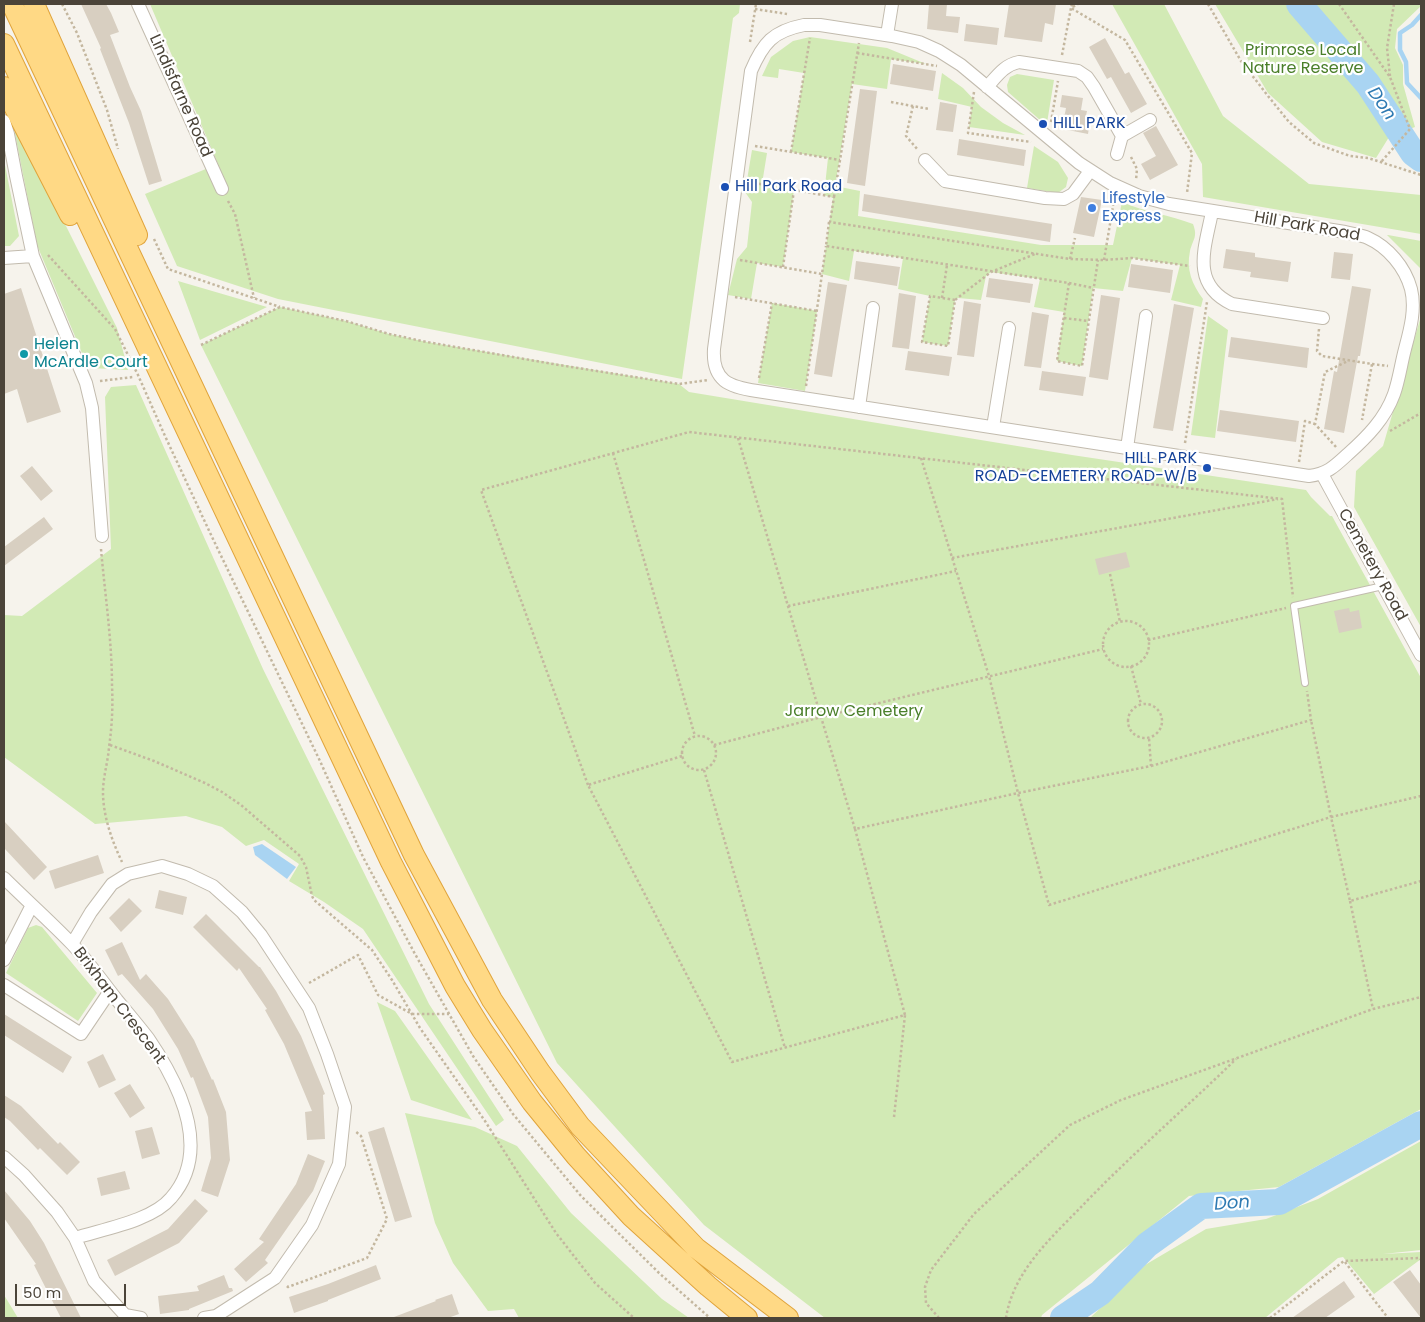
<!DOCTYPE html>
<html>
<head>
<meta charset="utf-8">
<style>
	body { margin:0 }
	#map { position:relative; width:1425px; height:1322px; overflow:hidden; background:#f6f3ec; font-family:Poppins,sans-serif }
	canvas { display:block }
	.frame { position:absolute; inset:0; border:5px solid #4b4439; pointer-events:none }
	.scale { position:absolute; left:15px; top:1284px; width:111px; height:22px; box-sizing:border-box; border:2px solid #4b4439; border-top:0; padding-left:6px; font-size:15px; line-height:18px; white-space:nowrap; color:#4b4439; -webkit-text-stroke:4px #fff; paint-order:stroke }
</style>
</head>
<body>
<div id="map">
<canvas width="1425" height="1322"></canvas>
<div class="frame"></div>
<div class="scale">50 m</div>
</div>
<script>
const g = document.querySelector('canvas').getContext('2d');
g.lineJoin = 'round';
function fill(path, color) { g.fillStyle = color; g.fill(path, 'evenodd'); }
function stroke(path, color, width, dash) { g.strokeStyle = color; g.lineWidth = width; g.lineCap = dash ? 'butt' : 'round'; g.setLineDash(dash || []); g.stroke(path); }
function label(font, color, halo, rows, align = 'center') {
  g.font = font + ' Poppins,sans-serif'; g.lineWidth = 4.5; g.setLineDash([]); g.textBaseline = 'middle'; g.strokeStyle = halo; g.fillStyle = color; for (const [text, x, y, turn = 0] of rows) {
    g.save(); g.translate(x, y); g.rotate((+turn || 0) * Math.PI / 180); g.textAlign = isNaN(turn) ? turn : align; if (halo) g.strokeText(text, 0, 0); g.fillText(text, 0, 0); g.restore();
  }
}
fill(new Path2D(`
	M 150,4 L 740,4 L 739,13 L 733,18 L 682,379 L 278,299 L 177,266 L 145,194 L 218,164 Z
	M 1112,4 L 1164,4 L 1223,116 L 1309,184 L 1421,195 L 1421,234 L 1203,197 L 1202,164 Z
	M 1215,4 L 1421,4 L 1421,6 L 1397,29 L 1395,48 L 1403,65 L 1403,84 L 1415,127 L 1404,131 L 1399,121 L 1376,158 L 1322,142 L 1268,93 Z
	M 810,37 L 887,48 L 926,64 L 891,59 L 887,89 L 852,84 L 835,186 L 860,191 L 858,216 L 1041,245 L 1113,245 L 1122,202 C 1145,212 1170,215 1193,224 C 1198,237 1193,239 1190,251 C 1186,270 1192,284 1203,299 L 1201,307 L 1171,300 L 1180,265 L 1132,258 L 1123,291 L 1093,288 L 1082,366 L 1057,361 L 1064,312 L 1034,307 L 1040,279 L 991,272 L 986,276 L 981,300 L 958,298 L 955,300 L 948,346 L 922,342 L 930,296 L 898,289 L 903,258 L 854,251 L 849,281 L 822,274 L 833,198 L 824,195 L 828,158 L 791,152 L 804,73 L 779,69 L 778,78 L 762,76 L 771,57 L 793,41 Z
	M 942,73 L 963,88 L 981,107 L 1003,123 L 1025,135 L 969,127 L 972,107 L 938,99 Z
	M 1017,74 L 1054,80 L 1047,123 L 1040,120 L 1008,92 L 1007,85 L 1010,77 Z
	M 14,122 L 117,328 L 128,370 L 91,368 L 84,358 L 37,245 L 14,129 Z
	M 1034,146 L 1058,162 L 1068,178 L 1066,187 L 1058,193 L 1027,188 Z
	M 752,150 L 767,153 L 762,184 L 794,190 L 783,267 L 757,263 L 751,299 L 728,295 L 737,259 L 747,247 L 752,202 L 745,192 Z
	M 4,160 L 19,236 L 10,246 L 4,246 Z
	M 1388,235 L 1421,241 L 1421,269 L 1387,235 Z
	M 178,281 L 267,307 L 200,340 Z
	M 772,303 L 817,311 L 805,391 L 758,383 Z
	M 280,307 L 346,321 L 389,334 L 427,342 L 679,384 L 689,392 L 1072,455 L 1306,490 L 1311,497 L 1330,516 L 1332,516 L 1421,678 L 1421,1109 L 1279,1187 L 1189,1196 L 1042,1315 L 1041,1318 L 825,1318 L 704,1225 L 557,1063 L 201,345 Z
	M 1208,316 L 1228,330 L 1215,438 L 1191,435 Z
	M 1421,316 L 1421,627 L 1354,507 L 1356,471 L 1383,446 Z
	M 136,385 L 263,669 L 429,1004 L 504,1120 L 496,1126 L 363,929 L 324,902 L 289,881 L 299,864 L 264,840 L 246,846 L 222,827 L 186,816 L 95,824 L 4,757 L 4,615 L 22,616 L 111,549 L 105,397 L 111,387 Z
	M 36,925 L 42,927 L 97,993 L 78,1021 L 6,973 L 28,928 Z
	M 377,1002 L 395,1011 L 472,1120 L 411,1100 Z
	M 405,1113 L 475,1127 L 517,1146 L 571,1213 L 662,1299 L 689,1318 L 519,1318 L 514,1309 L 488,1311 L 453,1263 L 435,1223 Z
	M 1421,1141 L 1421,1250 L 1383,1254 L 1421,1252 L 1421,1259 L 1374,1294 L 1343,1257 L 1338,1258 L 1265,1318 L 1090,1318 L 1145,1265 L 1206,1229 L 1266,1219 L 1318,1199 Z
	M 4,1295 L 18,1318 L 4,1318 Z`), '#d2eab5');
fill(new Path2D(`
	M 262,844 L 296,867 L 287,879 L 255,855 L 253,847 Z`), '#a9d4f2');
stroke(new Path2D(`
	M 1421,15 L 1412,25 L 1400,33 L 1400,50 L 1406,62 L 1407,83 L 1421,98`), '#a9d4f2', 4.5);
stroke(new Path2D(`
	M 1299,4 L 1368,84 L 1413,153 L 1421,159
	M 1063,1318 L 1100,1293 L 1147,1245 L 1201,1206 L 1279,1202 L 1421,1124`), '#a9d4f2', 26);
fill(new Path2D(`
	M 81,4 L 106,4 L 111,13 L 119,32 L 110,35 L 130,87 L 141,111 L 162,181 L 149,185 L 129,123 L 100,49 L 101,48 Z
	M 929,4 L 947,4 L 946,16 L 960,17 L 958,33 L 927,29 Z
	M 1009,4 L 1056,4 L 1053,25 L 1045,23 L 1042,42 L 1004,37 Z
	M 966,24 L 999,28 L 997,45 L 964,41 Z
	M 1105,38 L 1125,74 L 1129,72 L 1147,104 L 1131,113 L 1111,77 L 1107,79 L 1089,47 Z
	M 893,64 L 936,71 L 933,91 L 890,84 Z
	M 860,89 L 877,91 L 865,186 L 847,183 Z
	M 1062,95 L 1083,98 L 1081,110 L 1087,111 L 1085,120 L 1090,121 L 1088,134 L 1068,130 L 1070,119 L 1064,118 L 1066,108 L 1060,107 Z
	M 940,102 L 957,105 L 953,132 L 936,130 Z
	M 1156,126 L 1178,165 L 1150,180 L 1141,164 L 1156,156 L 1143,133 Z
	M 959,139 L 1026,150 L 1024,166 L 957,155 Z
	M 864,194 L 1052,224 L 1050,242 L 862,211 Z
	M 1081,197 L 1102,200 L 1094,237 L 1073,233 Z
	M 1226,249 L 1255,253 L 1255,257 L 1291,262 L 1288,282 L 1250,277 L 1251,272 L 1223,268 Z
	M 1334,252 L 1353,254 L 1350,280 L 1331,278 Z
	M 856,261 L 900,267 L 897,286 L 854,279 Z
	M 1131,264 L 1173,270 L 1170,293 L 1128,287 Z
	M 989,278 L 1033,284 L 1030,303 L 986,297 Z
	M 828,282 L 847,285 L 832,377 L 814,374 Z
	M 1352,286 L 1371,289 L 1360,356 L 1358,356 L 1344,433 L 1324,429 L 1334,371 L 1337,372 Z
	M 21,288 L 61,412 L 27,423 L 17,389 L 4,394 L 4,294 Z
	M 899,293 L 916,296 L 909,349 L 892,347 Z
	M 1101,295 L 1120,298 L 1108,380 L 1089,377 Z
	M 964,301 L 981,304 L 974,357 L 957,355 Z
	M 1174,304 L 1194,308 L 1173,431 L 1153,428 Z
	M 1032,312 L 1049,315 L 1041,368 L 1024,366 Z
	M 1231,337 L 1309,348 L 1307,368 L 1228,357 Z
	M 908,351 L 952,357 L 949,376 L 905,370 Z
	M 1042,371 L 1086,377 L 1083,396 L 1039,390 Z
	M 1220,410 L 1299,421 L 1296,442 L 1217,431 Z
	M 32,466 L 53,491 L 41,501 L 20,476 Z
	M 44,517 L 53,529 L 4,566 L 4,547 Z
	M 1126,552 L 1130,567 L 1099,575 L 1095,559 Z
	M 1349,608 L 1350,612 L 1359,610 L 1362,628 L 1339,633 L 1334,611 Z
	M 4,821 L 47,867 L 34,880 L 4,848 Z
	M 98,855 L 104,873 L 55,889 L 49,871 Z
	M 159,890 L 187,897 L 183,915 L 155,908 Z
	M 129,898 L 142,911 L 121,932 L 109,918 Z
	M 206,914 L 259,967 L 260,967 L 276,991 L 301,1036 L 325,1094 L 323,1095 L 325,1139 L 307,1140 L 305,1112 L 312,1111 L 284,1044 L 265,1010 L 267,1009 L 239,968 L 237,971 L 193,927 Z
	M 122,942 L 140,980 L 146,974 L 168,999 L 194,1040 L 212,1080 L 213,1079 L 226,1112 L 230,1160 L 218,1197 L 201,1191 L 211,1158 L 208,1117 L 193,1077 L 191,1078 L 178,1049 L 153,1009 L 122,974 L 118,976 L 105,950 Z
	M 4,1014 L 72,1057 L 63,1073 L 4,1035 Z
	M 103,1054 L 116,1080 L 99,1088 L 87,1062 Z
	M 130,1084 L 145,1108 L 130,1118 L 114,1093 Z
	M 4,1095 L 21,1106 L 58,1144 L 60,1142 L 80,1162 L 67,1175 L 40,1148 L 38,1150 L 10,1121 L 4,1117 Z
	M 152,1127 L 160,1154 L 142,1159 L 135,1131 Z
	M 384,1127 L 412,1217 L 395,1222 L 368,1132 Z
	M 308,1154 L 325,1161 L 313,1191 L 265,1260 L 268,1263 L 246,1282 L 234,1269 L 264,1242 L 259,1239 L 296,1184 Z
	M 125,1171 L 130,1189 L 101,1196 L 97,1178 Z
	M 4,1190 L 30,1221 L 44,1243 L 81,1318 L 61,1318 L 34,1265 L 36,1264 L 4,1218 Z
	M 195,1199 L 208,1211 L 179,1243 L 115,1276 L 107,1260 L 168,1229 Z
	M 376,1265 L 381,1279 L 328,1300 L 328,1301 L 294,1313 L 289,1297 L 328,1284 Z
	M 1410,1270 L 1421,1285 L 1421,1318 L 1393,1282 Z
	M 224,1275 L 229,1288 L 232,1288 L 233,1291 L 189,1309 L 189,1310 L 160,1314 L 158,1296 L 199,1291 L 197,1286 Z
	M 1344,1281 L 1355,1297 L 1325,1318 L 1292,1318 Z
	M 452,1294 L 459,1314 L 448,1318 L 394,1318 L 394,1317 L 436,1301 L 435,1300 Z`), '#d8cfc1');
const service = new Path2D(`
	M 1305,683 L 1294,606 L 1383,586`);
const minor = new Path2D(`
	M 138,4 L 222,189
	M 804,25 L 820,25 L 892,36 L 919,42 L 939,51 L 961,65 L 1079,163 L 1110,183 L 1139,196 L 1169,204 L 1345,232 C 1352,234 1361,235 1368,238 C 1388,247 1405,267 1411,289 C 1416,309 1410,330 1405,349 C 1401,364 1399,380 1394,394 C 1385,419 1367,437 1348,454 C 1334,467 1327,474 1309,476 L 757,391 C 729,387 712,381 714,349 L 751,71 C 763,43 773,31 804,25 Z
	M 887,35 L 892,4
	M 987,87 C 997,76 1004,65 1019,62 L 1078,71 L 1087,77 L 1094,87 L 1122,136
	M 4,121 L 8,134 L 16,176 L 33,256 L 86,383 L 92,408 L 102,536
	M 1117,154 L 1122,136 L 1150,120
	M 925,160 L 945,181 L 1045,198 L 1064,199 L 1073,194 L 1090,171
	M 1212,212 C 1205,248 1190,284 1232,304 L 1323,318
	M 4,258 L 33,256
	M 859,407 L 873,308
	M 993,427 L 1009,328
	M 1127,448 L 1146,316
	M 1322,474 L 1421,655
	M 4,878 C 26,900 50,921 72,944 C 88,961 102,981 117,1000 C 127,1012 138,1025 148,1038 C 178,1082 213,1150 171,1198 C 152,1221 103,1229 75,1238
	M 72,944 L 91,912 L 112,884 L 128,874 L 162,866 L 188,874 L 213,886 L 242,912 L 261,935 L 309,1008 L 327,1054 L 345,1107 L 339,1164 L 312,1225 L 275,1278 L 216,1316 L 204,1318
	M 4,960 L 32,905
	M 4,985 L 81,1034 L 110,991
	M 4,1157 L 24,1175 L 57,1212 L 75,1238 L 94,1281 L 125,1315 L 141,1318`);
const trunk = new Path2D(`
	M 12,4 L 414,855 L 492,1000 L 540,1072 L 580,1126 L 696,1248 L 788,1318
	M 34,4 L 137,235
	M 4,44 L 391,862 L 455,986 L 482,1030 L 532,1102 L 576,1156 L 631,1216 L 708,1286 L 747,1318
	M 4,87 L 70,215`);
stroke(service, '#c2bbae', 8);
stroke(minor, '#c2bbae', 14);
stroke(trunk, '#e0a43c', 22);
stroke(new Path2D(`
	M 62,4 L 77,33 L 107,110 L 118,149
	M 1072,4 L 1071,8 L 1125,40 L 1192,153 L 1187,193
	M 1208,4 L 1241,61 L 1268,96 L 1289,122 L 1314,143 L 1350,156 L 1368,158 L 1421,175
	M 1339,4 L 1390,77 L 1410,129 L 1381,162
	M 755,9 L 787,14
	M 750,42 L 756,4
	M 857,53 L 937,66
	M 1062,55 L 1071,8 L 1078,4
	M 1390,76 L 1387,48 L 1394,4
	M 974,92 L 968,133 L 1031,142
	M 891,102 L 929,109
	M 913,106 L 906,136 L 918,150
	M 1051,122 L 1058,81
	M 755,146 L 840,160
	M 791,152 L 810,38
	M 1131,157 L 1137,169 L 1136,180
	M 749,182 L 834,197 L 830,222 L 1070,259 L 1104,260 L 1132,258 L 1190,266
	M 834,197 L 859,43
	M 228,201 L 235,214 L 254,298
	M 829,222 L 826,246 L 1069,283 L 1057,361 L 1082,366 L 1098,260
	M 154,239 L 168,269 L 280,307
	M 48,255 L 115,329 L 138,375 L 165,436 L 212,537 L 320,761 L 363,857 L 415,954 L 473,1056 L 513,1114 L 581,1196 L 659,1273 L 710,1318
	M 1070,259 L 1075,238
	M 740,260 L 822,274
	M 1104,260 L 1114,200
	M 783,267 L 794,190
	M 1069,283 L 1093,288
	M 735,297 L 817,311
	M 942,298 L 947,265
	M 955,300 L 930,296 L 922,342 L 948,346 L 955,300 L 991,272 L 1035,254
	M 1064,318 L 1088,321
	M 1319,329 L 1317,351 L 1322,356 L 1372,364 L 1362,420
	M 201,345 L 280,307 L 346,321 L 389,334 L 427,342 L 559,365 L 679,384 L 708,380
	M 1372,364 L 1388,366
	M 759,378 L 772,303
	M 100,381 L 133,377
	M 806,386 L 826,246
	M 1390,431 L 1421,413
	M 738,438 L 821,717 L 1103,649
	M 1185,443 L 1207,302
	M 1336,447 L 1315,424 L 1325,372 L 1348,361
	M 613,453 L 695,736
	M 921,458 L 989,676 L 1018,793 L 1049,905 L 1331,817 L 1311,720
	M 1299,462 L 1305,421 L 1315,424
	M 101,549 C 105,595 112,640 112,686 C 113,706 112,727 109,747 C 108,762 103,777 103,792 C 103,816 112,841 122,862
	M 952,558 L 1278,499
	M 1110,574 L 1120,622
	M 788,606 L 956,571
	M1103 644a23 23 0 1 1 46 0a23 23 0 1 1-46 0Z
	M 1148,640 L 1286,608
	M 1131,666 L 1141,704
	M1128 721a17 17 0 1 1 34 0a17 17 0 1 1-34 0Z
	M682 753a17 17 0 1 1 34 0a17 17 0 1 1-34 0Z
	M 110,745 L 154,761 L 205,783 L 222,792 L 241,805 L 300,856 L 306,867 L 312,896 L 314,900 L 372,950 L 392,980 L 420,1028 L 485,1121 L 556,1233 L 595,1283 L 634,1318
	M 714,745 L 821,717 L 855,829 L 1018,793 L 1151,766 L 1149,738
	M 682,756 L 588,785 L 732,1062 L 905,1015 L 855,829
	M 1151,766 L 1311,720 L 1307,691
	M 704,770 L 785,1048
	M 588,785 L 481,490 L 689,432 L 1282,499 L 1293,597
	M 1421,796 L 1331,817 L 1350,901 L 1421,881
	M 1350,901 L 1373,1009
	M 309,983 L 358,955 L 378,995 L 412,1014 L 449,1014
	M 894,1117 L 905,1015
	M 1345,1262 L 1388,1318
	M 287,1286 L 288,1287 L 367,1258 L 387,1219 L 361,1136 L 355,1131
	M 939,1318 L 926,1303 L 925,1287 L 931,1270 L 974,1214 L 1070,1125 L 1121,1100 L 1373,1009 L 1421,997
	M 1006,1318 C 1013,1271 1053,1236 1084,1204 C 1133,1153 1186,1108 1236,1059
	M 1270,1318 L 1344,1261 L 1420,1258 L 1421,1260`), '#c4b79f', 2.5, [2.5, 2.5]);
stroke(service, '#fff', 6);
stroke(minor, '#fff', 12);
stroke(trunk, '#ffd985', 20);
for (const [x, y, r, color] of [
	[1043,124,5,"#1a4fb4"],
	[725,187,5,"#1a4fb4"],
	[1092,208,5,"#3f7fe0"],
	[24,354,5,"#0f9aa8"],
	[1207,468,5,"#1a4fb4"]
]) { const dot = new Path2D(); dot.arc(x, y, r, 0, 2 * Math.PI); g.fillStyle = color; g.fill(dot); stroke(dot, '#fff', 2); }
label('16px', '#4a7f2a', '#fff', [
	["Primrose Local",1303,51],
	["Nature Reserve",1303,69],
	["Jarrow Cemetery",854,712]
]);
label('16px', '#4b4439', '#fff', [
	["Lindisfarne Road",180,96,66],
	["Hill Park Road",1307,227,10],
	["Cemetery Road",1372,565,61],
	["Brixham Crescent",119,1006,53]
]);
label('16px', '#164399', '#fff', [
	["HILL PARK",1053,124],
	["Hill Park Road",735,187],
	["HILL PARK",1197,459,"right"],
	["ROAD-CEMETERY ROAD-W/B",1197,477,"right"]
], 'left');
label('16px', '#366cbe', '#fff', [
	["Lifestyle",1102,199],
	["Express",1102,217]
], 'left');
label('16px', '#0d838f', '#fff', [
	["Helen",34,345],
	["McArdle Court",34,363]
], 'left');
label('italic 18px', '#2e7ab2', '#fff', [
	["Don",1381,104,56],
	["Don",1232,1204,-4]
]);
</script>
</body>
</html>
